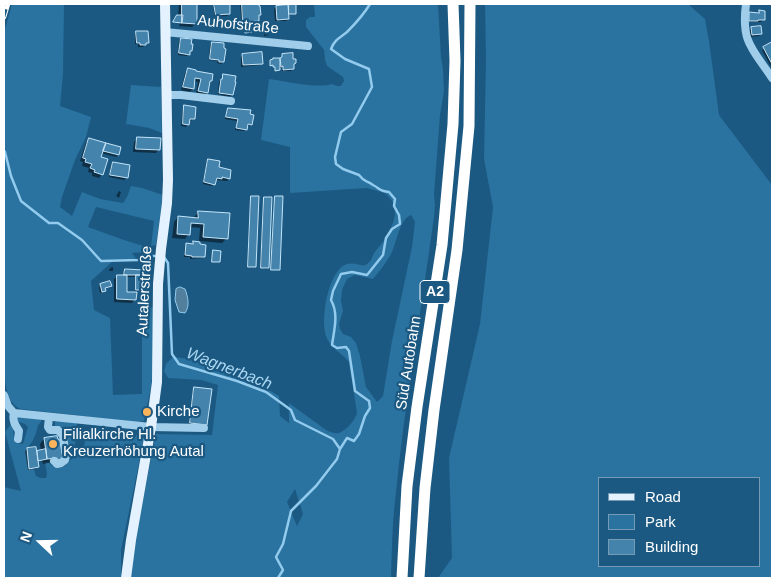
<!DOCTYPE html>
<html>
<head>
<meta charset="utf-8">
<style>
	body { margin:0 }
	#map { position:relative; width:776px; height:582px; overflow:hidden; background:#1b5982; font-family:Arial,sans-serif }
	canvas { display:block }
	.frame { position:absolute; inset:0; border:5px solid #fff; pointer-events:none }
	.legend { position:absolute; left:598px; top:477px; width:162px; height:90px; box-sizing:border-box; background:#1b5982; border:1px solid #769bb4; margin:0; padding:6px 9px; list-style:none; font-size:15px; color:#fff }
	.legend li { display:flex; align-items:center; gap:10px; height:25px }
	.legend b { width:25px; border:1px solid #769bb4 }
	.north { position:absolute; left:15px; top:517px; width:50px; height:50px; -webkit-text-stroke:4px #1b5982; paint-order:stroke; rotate:291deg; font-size:14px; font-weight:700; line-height:20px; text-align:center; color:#fff }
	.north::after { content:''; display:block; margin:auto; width:18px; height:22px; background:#fff; clip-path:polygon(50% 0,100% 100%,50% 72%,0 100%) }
</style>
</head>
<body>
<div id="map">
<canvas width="776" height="582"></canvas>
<div class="frame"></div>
<ul class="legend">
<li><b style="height:6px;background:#e3f2fe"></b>Road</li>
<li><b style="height:14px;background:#2a729f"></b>Park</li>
<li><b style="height:14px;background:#4483ab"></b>Building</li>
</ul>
<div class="north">N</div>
</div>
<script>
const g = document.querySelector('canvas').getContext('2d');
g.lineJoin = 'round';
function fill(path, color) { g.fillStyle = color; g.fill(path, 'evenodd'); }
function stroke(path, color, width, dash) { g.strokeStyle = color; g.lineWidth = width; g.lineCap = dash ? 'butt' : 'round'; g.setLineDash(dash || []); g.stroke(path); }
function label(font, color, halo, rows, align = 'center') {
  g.font = font + ' Arial,sans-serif'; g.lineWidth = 4.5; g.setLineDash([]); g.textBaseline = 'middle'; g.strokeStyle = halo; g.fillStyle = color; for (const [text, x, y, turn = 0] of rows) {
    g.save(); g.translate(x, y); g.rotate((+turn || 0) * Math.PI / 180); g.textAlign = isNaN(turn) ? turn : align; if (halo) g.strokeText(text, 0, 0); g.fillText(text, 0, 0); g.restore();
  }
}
fill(new Path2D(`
	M 12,4 L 64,4 L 63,74 L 60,106 L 91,117 L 86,137 L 75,160 L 62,197 L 60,207 L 72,216 L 82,192 L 100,199 L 123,203 L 127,197 L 131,186 L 142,188 L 163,195 L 156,245 L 151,246 L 154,221 L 96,207 L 88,227 L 124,240 L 150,248 L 145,252 L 132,253 L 136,259 L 113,261 L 91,281 L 94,310 L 110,318 L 113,395 L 142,394 L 142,311 L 153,307 L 153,370 L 151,387 L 144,421 L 137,422 L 21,409 C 6,403 5,383 4,369 L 4,33 Z
	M 314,4 L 438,4 L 441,57 L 443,69 L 444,91 L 440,115 L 434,195 L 435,205 L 434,217 C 421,312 404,407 395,502 C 392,528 392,553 391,578 L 131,578 L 132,555 L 156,434 L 212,435 L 218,385 L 201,380 L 168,378 L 164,371 L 166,364 L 173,357 C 188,358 201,363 215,368 C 237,376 259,383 279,396 L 280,416 L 289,423 L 289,403 L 326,430 C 330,432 335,434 339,433 C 347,430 355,420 357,413 L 349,362 C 342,353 330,348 326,336 C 320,319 328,270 347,264 C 353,262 360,266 366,265 L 371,260 L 374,253 L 386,238 L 393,223 L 395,215 L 394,204 L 389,197 L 385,193 L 367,188 L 290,193 L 290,147 L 261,140 L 269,79 C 286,81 317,89 332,84 L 337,86 L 341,86 L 344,81 L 343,77 L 327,66 L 325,60 L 324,50 L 306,27 L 306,20 L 310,17 L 315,17 ZM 411,215 L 415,222 L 412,247 L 392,341 L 383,396 L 377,402 L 366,387 L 360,356 L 356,343 L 351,337 L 343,334 L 340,329 L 339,324 L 343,311 L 341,300 L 342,290 L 347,279 L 355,275 L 373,279 C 379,272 385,264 390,256 C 397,245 398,220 411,215 ZM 295,489 L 303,514 L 297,526 L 287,502 Z
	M 485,4 L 688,4 L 705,19 L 709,41 L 719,115 L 772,185 L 772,578 L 438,578 L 452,558 L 449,458 L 480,324 L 493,207 L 484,159 L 486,60 ZM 600,478 L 760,478 L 760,566 L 600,566 Z
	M 131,85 L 161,87 L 162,133 L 149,128 L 126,124 Z
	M 17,417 L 41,419 L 41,422 L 38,425 C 36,434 34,441 27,448 L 29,469 L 34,469 L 36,476 L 41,478 L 46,478 L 47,474 L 45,462 L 49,462 L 51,465 L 59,468 L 65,466 L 75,455 L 81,456 L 83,454 L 86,433 L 89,430 L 135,437 L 140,431 L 142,432 L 144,439 L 121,550 L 121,578 L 4,578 L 4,487 L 21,491 L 5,432 L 11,424 C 15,430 12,438 16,443 L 23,444 L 28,427 L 25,424 L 17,421 Z
	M 57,421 L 77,423 L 74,454 L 71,457 L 69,457 L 63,427 L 57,428 L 55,426 L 55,422 Z`), '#2a729f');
const water = new Path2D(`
	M 180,287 L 185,289 C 188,297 190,306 185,313 L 179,312 L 175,300 L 176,289 Z`);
fill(water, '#527f9c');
stroke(water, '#92cbed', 1);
fill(new Path2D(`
	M 179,4 L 196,4 L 196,23 L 192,27 L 179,26 L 180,23 L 174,22 L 178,16 Z
	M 214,4 L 229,4 L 229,14 L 227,16 L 215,17 L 213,6 Z
	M 242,4 L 257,4 L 258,20 L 256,22 L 250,23 L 250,33 L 245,33 L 245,28 L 242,28 L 240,5 Z
	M 289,6 L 294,14 L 287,14 L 288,19 L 286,21 L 275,21 L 274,9 L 276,7 Z
	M 760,12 L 764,19 L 761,22 L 747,22 L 747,15 L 749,13 L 758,14 Z
	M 752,28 L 761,34 L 759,36 L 750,37 L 750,30 Z
	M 264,32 L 268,32 L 269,35 L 264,36 Z
	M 137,33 L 147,42 L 143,47 L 138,47 L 138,44 L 135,44 L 135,35 Z
	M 181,39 L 191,50 L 187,56 L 178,55 L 179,41 Z
	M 212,43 L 223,62 L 221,64 L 217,63 L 218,61 L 209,60 L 210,45 Z
	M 772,44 L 772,66 L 771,67 L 762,50 Z
	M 243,55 L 261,63 L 259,65 L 241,67 L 241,57 Z
	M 283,55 L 293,65 L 293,69 L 291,71 L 282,71 L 282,68 L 279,68 L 278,70 L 275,71 L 275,67 L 273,67 L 273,66 L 270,66 L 271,61 L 281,59 Z
	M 189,69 L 208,82 L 207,92 L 203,96 L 196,94 L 198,82 L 193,81 L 193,89 L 189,92 L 181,90 L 185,73 Z
	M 224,75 L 232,95 L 229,97 L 218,94 L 219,82 Z
	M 185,107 L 193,119 L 191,121 L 189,120 L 188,124 L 186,127 L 181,126 L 183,109 Z
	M 229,109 L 251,124 L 249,126 L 247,126 L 246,129 L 244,131 L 235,130 L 237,121 L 225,119 L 227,111 Z
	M 89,139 L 120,148 L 118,155 L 116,157 L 101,153 L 100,158 L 102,174 L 99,178 L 92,176 L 92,173 L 88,172 L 89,168 L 82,166 L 83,162 L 80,161 L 86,143 Z
	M 137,139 L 159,149 L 156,153 L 133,152 L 134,142 Z
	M 209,160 L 229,178 L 227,181 L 215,180 L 214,184 L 212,186 L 203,184 L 207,162 Z
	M 113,163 L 126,178 L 124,180 L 109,177 L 111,165 Z
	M 119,191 L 121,192 L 119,198 L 116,196 Z
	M 251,197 L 255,267 L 248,267 Z
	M 264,198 L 268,268 L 267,269 L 260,268 Z
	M 199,212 L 227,238 L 222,243 L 199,241 L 200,228 L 190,227 L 189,234 L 185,239 L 172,238 L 174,222 L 178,217 L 194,219 L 194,217 Z
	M 193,243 L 198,245 L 204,256 L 202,258 L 190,259 L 190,257 L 184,257 L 185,246 L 187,244 L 191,245 Z
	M 113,267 L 113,271 L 109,271 L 110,268 Z
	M 125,271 L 143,276 L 145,289 L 143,291 L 135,291 L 135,299 L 132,303 L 114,302 L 114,279 L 118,276 L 123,276 L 123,273 ZM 126,277 L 135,277 L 135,293 L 125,293 Z
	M 101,285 L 110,286 L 104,289 L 104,290 L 100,293 L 99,287 Z
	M 195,388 L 206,425 L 189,425 L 193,390 Z
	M 44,439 L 62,458 L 57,463 L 53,462 L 43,464 L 42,461 L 37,462 L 37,467 L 35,469 L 28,470 L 25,451 L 27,449 L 35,452 L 41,451 L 40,444 Z`), '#0007');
stroke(new Path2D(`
	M 4,151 L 5,152 L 11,176 L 21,201 L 49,223 L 58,223 L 82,240 L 101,261 L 138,260 L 147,256 L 156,256
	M 164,257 L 168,263 L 172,354 L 179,364 L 237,381 L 266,392 L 291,410 L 295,420 L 333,439 L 340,449
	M 278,578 L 283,570 L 276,557 L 283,544 L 291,511 L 316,486 L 337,459 L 340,449 L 347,438 L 354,441 L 359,434 L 365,416 L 370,408 L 369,401 L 355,391 L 349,351 L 346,347 L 337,348 L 332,345 C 334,330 339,314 331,300 L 333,291 L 341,274 L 352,272 L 367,275 L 383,255 L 386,238 L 392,229 L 400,224 L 399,215 L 394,206 L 395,199 L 389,192 C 378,191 381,189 373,185 C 366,180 365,183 359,175 L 343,169 L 336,164 L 335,157 L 341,132 L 352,124 L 372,87 L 369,69 L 345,59 L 331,49 C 335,39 340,38 347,32 C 355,24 364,14 370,4`), '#92cbed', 2.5);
const building = new Path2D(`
	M 182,4 L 197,4 L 197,24 L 182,23 Z
	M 214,4 L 230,4 L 230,14 L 216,15 Z
	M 242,4 L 259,4 L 259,6 L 260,6 L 261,15 L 259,15 L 259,21 L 243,22 Z
	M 289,4 L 296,4 L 296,14 L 289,14 Z
	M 288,5 L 289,19 L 277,20 L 276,6 Z
	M 759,10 L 765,11 L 765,20 L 758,20 L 758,21 L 749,21 L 749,12 L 759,13 Z
	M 177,15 L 183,15 L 182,23 L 173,22 Z
	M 251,21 L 252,32 L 245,33 L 245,28 L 242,28 L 242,22 Z
	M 761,26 L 762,34 L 752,35 L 751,27 Z
	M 136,31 L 148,31 L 149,43 L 146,43 L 146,45 L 140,45 L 140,43 L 137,43 Z
	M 181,38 L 192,39 L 191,44 L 193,44 L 192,51 L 190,51 L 190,55 L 179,53 Z
	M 212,42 L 224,43 L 224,48 L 226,49 L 224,62 L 219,62 L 219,60 L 210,59 Z
	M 772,42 L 772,64 L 763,47 Z
	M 262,52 L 263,64 L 243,65 L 242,54 Z
	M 293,53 L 293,59 L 296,59 L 296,63 L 294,64 L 294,69 L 283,70 L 283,66 L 281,67 L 280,58 L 282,57 L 282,54 Z
	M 273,58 L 280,58 L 280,70 L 275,71 L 275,67 L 273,67 L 273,65 L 270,66 L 270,60 L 273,59 Z
	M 188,68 L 196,70 L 196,71 L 213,74 L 212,81 L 210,81 L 208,93 L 198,91 L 201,79 L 195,78 L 194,89 L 183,87 Z
	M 223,74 L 236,76 L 235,82 L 236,82 L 233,95 L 219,93 L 221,79 L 222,79 Z
	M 184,105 L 196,107 L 195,119 L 190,119 L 189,125 L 183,124 Z
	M 228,108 L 251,110 L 250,114 L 254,115 L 252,125 L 248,124 L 247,130 L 236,128 L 238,119 L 226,117 Z
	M 137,137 L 161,138 L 160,150 L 136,149 Z
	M 89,138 L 106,143 L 101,157 L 108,159 L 103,175 L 94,172 L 95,170 L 90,168 L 92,164 L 85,162 L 86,159 L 83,158 Z
	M 106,143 L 121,147 L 119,155 L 103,151 Z
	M 208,159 L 220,161 L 219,167 L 231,170 L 230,179 L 222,177 L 222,179 L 217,178 L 215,185 L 204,182 Z
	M 113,162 L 130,165 L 128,178 L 110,175 Z
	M 251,196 L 259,196 L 256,267 L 248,267 Z
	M 275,196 L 283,196 L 280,270 L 271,270 Z
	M 264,197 L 272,197 L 269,268 L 261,268 Z
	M 198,211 L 230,213 L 228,239 L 203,237 L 204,224 L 191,223 L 190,235 L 177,234 L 178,216 L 198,218 Z
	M 193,241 L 200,242 L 200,244 L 206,245 L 205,257 L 192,257 L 192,256 L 185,255 L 186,243 L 193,244 Z
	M 213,250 L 221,251 L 220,262 L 212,262 Z
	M 125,269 L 144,270 L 144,275 L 124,275 Z
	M 117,275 L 127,275 L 127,292 L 137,292 L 136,300 L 117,299 Z
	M 136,275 L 147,275 L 147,290 L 136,290 Z
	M 110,281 L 112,286 L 105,288 L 106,291 L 102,292 L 100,284 Z
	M 194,387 L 212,389 L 207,425 L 190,423 Z
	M 57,436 L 58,439 L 60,440 L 63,459 L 57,460 L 57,458 L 47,459 L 44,438 Z
	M 36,447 L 39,467 L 29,469 L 27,448 Z
	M 46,449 L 47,459 L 38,461 L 37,451 Z`);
fill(building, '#4483ab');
stroke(building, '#c4e4f8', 1);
stroke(new Path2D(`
	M 746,4 C 741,42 752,48 772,78
	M 165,32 L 308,46
	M 166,95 L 181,95 L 231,101
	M 4,395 L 8,406 L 14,413 L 151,427 L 204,428
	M 14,413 C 12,420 15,425 19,431 L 18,439
	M 49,417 L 48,427 L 50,430 L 58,430 L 63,436 L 66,456 L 65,460 L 61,463 L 57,464 L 54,461`), '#9fcdea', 8);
stroke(new Path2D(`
	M 126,578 L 131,540 L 151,427 L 157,382 L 158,284 L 161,249 L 167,203 L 168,180 L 165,4`), '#e3f2fe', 10);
stroke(new Path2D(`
	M 402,578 L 407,486 L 417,407 L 442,245 L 453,124 L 455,61 L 453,4
	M 419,578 L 425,488 L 434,410 L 457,250 L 469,126 L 470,4`), '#fff', 11);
const rail = new Path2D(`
	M 4,17 L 8,4`);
stroke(rail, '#fff', 4.5);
stroke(rail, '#1b5982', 2.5, [8]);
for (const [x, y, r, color] of [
	[147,412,5,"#fcb45c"],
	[53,444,5,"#fcb45c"]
]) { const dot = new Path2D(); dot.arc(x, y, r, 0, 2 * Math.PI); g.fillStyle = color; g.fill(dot); stroke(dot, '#1b5982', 2); }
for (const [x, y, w] of [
	[435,292,30]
]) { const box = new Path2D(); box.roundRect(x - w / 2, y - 11.5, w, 23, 4); g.fillStyle = '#1b5982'; g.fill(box); stroke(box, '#fff', 1); }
label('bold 14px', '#fff', null, [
	["A2",435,292]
]);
label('15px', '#fff', '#1b5982', [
	["Auhofstraße",238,25,6],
	["Autalerstraße",145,291,-87],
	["Süd Autobahn",409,363,-81]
]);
label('15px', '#fff', '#1b5982', [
	["Kirche",157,412],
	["Filialkirche Hl.",63,435],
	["Kreuzerhöhung Autal",63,452]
], 'left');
label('italic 16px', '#abd7f2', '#1b5982', [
	["Wagnerbach",229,369,21]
]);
</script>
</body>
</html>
